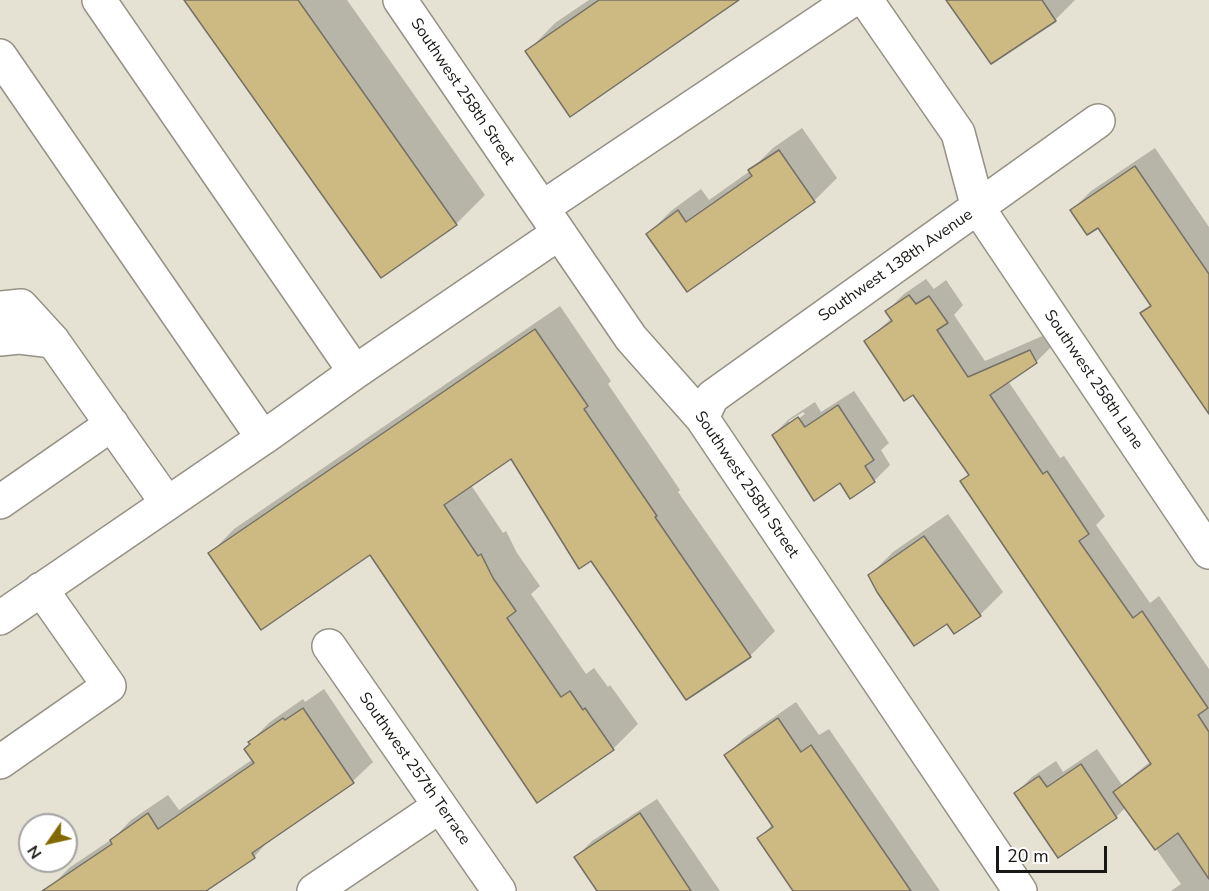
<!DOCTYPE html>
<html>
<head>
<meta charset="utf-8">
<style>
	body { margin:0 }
	#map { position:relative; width:1209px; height:891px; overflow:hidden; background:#e5e1d3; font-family:"Nunito Sans",sans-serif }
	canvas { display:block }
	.north { position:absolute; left:18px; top:813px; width:60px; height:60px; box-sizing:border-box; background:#fff; border:2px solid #a3a3a1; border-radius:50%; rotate:236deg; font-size:16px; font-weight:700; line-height:24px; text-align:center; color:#1a1814 }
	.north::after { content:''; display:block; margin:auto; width:21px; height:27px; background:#826800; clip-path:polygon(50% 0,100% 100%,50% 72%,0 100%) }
	.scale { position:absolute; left:996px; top:846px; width:111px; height:27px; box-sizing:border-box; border:3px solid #1a1814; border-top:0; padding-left:8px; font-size:18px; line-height:21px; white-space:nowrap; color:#1a1814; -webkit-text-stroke:4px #fff; paint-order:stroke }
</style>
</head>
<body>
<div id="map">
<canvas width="1209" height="891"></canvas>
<div class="north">N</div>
<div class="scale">20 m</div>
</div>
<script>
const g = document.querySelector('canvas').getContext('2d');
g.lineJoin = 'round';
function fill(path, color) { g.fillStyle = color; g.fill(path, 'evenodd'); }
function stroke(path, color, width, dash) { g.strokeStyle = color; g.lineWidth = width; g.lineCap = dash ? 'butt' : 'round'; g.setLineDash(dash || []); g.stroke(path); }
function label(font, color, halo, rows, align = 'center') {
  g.font = font + ' "Nunito Sans",sans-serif'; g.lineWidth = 6; g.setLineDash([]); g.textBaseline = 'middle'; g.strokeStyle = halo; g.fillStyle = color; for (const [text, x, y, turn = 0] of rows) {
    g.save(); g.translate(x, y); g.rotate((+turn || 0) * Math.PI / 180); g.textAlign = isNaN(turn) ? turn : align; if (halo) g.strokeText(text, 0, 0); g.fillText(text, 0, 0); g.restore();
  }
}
fill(new Path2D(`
	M 189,0 L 347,0 L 485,195 L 456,224 Z
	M 589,0 L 736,0 L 527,52 L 555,23 Z
	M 948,0 L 1075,0 L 1055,20 L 991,62 Z
	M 802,128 L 837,178 L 814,201 L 648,234 L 671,211 L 701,189 L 709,200 L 750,171 L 773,148 Z
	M 1155,148 L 1209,227 L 1209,412 L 1142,313 L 1152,304 L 1099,225 L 1072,210 L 1091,191 Z
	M 926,279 L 934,289 L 946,280 L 963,305 L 954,315 L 985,361 L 1047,334 L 1053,345 L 1036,362 L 1008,381 L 1060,458 L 1064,456 L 1105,516 L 1096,525 L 1150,603 L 1159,596 L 1209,669 L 1209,891 L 1171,891 L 1181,884 L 1126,807 L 1116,817 L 1059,856 L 1016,793 L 1032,777 L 1056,761 L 1063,772 L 1097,749 L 1122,785 L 1151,761 L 962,481 L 970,474 L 913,393 L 866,341 L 892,318 L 887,311 L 904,294 Z
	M 560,306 L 611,381 L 608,384 L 680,490 L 678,492 L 775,631 L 750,656 L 687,698 L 592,559 L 512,457 L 471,485 L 503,533 L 506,531 L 517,553 L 540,586 L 531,594 L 586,674 L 594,668 L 608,687 L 610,685 L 638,724 L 613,749 L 537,801 L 370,553 L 210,554 L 234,529 Z
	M 854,391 L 889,443 L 881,450 L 890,465 L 874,481 L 840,481 L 773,435 L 789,419 L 815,402 L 821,412 ZM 803,412 L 805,414 L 789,425 L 789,421 Z
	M 948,514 L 1003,592 L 980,615 L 947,622 L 870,575 L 893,552 Z
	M 324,689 L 373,762 L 353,781 L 273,836 L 254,857 L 205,891 L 47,891 L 69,868 L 115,837 L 131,820 L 168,795 L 179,810 L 253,759 L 250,742 L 270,722 L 303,699 L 305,702 Z
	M 796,702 L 819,735 L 829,729 L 940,891 L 795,891 L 759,838 L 773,824 L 726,755 L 744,738 Z
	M 657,799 L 720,891 L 615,891 L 576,857 L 592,841 Z`), '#0003');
const building = new Path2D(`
	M 184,0 L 298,0 L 457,225 L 381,278 Z
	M 599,0 L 739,0 L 570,117 L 525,51 Z
	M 946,0 L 1042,0 L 1056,21 L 991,64 Z
	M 779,150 L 815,202 L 687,292 L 646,234 L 678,210 L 686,222 L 752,176 L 748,170 Z
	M 1135,166 L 1209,274 L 1209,414 L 1140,313 L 1151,306 L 1098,228 L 1087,235 L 1070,210 Z
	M 909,295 L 916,304 L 929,296 L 948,323 L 937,330 L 968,377 L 1030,350 L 1037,363 L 990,395 L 1043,474 L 1047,471 L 1089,534 L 1079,541 L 1133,618 L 1142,611 L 1208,708 L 1198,715 L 1209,732 L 1209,879 L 1178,833 L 1155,850 L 1113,792 L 1151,764 L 960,481 L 969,475 L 913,395 L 904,401 L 864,341 L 892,321 L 885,311 Z
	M 535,329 L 588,406 L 584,409 L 657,516 L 655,517 L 751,657 L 686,700 L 591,561 L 579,569 L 511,459 L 444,505 L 478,556 L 481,554 L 493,578 L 516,611 L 507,618 L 561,697 L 570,691 L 583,710 L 585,708 L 614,750 L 537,803 L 370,555 L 261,630 L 208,553 Z
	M 838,405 L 874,460 L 865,466 L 875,482 L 850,499 L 840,483 L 814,501 L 772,435 L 798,417 L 805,427 Z
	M 924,536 L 981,616 L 954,634 L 947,624 L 914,646 L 877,592 L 868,575 Z
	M 303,708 L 354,783 L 252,853 L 255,858 L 206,891 L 42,891 L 112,844 L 110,840 L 148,813 L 158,829 L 254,763 L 244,749 L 250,744 L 248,742 L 283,718 L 285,720 Z
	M 778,718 L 801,752 L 811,745 L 911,891 L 793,891 L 757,838 L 773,827 L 724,755 Z
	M 1081,764 L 1117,818 L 1058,858 L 1014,793 L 1039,776 L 1047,787 Z
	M 640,813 L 691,891 L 597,891 L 574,857 Z`);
fill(building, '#cdba83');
stroke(building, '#747065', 1.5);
const minor = new Path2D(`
	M 400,0 L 631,338 L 702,418 L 1020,891
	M 866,0 L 958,133 L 978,208 L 1209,552
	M 0,56 L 263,438 L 355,372 L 99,0
	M 542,208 L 852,0
	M 0,308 L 21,306 L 53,341 L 167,503
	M 0,339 L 19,337 L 53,341
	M 355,372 L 559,233
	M 702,418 L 712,397 L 1098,121
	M 0,502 L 112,424
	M 0,618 L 263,438
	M 329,646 L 499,891
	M 0,762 L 109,686 L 41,589
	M 314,891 L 440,806`);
stroke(minor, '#959185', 36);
stroke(minor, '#fff', 33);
label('16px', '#1a1814', '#fff', [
	["Southwest 258th Street",462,92,56],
	["Southwest 138th Avenue",896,266,-35],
	["Southwest 258th Lane",1093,380,56],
	["Southwest 258th Street",746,485,56],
	["Southwest 257th Terrace",414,769,55]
]);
</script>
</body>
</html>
